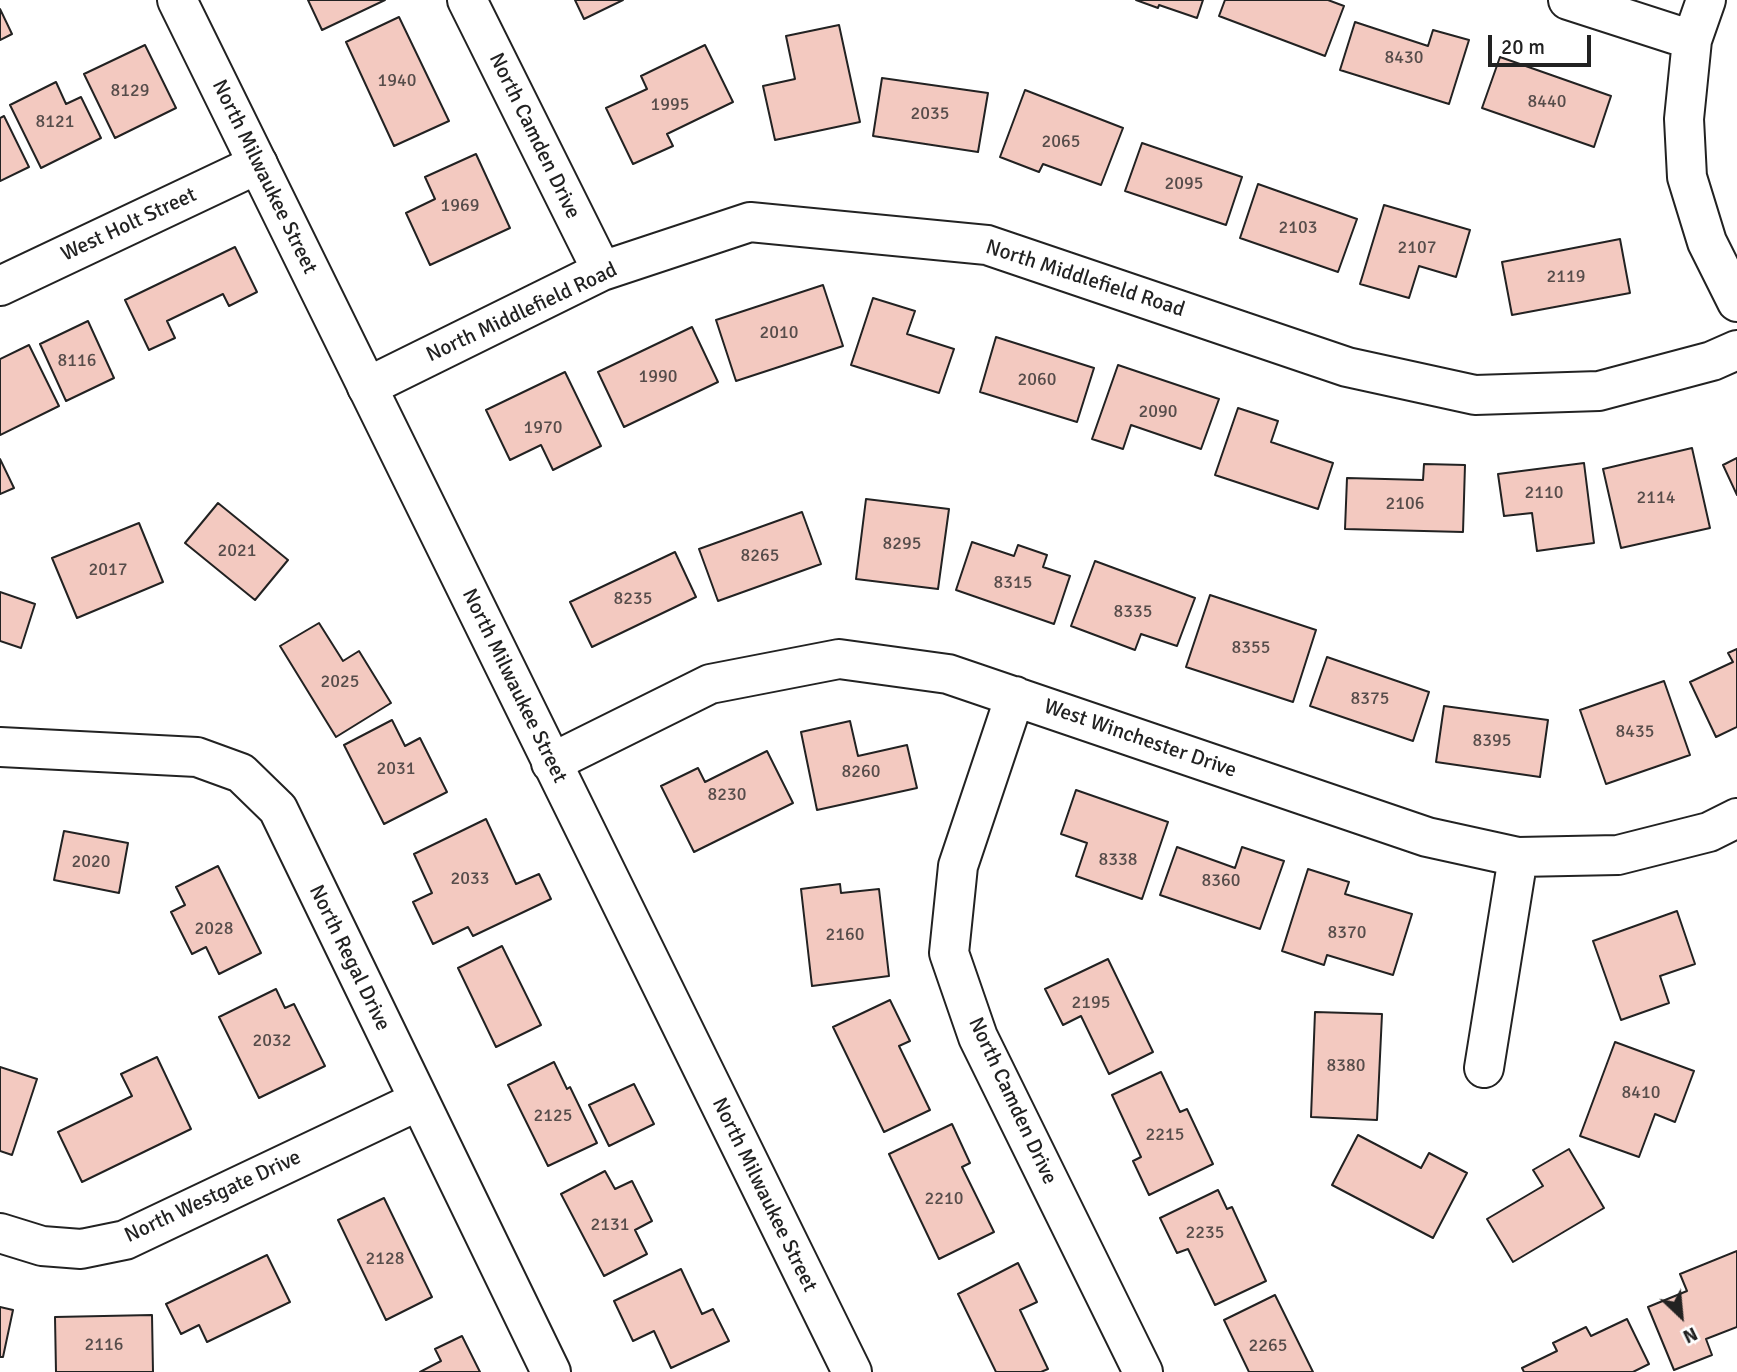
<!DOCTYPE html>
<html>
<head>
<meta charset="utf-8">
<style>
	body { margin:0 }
	#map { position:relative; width:1737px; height:1372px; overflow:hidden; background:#fff; font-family:Signika,sans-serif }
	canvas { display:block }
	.north { position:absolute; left:1646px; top:1281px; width:70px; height:70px; -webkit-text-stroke:5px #fff; paint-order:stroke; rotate:154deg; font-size:19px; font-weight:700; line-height:28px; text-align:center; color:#222 }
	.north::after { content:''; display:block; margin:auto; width:24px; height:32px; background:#222; clip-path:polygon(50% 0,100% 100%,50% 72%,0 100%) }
	.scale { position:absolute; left:1488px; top:35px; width:103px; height:32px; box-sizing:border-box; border:4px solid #222; border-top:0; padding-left:9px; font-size:21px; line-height:24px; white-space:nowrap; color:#222; -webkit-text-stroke:5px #fff; paint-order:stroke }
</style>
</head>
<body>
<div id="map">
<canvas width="1737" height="1372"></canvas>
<div class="north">N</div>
<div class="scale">20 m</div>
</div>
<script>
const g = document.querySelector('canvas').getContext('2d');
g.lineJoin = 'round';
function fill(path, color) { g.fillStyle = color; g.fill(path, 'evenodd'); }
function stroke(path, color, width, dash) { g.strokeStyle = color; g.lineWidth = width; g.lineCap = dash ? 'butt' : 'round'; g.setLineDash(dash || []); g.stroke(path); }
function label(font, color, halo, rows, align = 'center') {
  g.font = font + ' Signika,sans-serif'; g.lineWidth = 5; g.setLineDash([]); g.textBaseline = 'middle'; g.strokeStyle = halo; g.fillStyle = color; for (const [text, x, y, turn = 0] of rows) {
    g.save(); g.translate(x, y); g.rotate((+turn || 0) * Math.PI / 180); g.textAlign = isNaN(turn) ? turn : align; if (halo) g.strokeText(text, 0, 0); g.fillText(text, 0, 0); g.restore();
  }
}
const building = new Path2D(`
	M 308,0 L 385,0 L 322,30 Z
	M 575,0 L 623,0 L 584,19 Z
	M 1136,0 L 1203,0 L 1197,18 L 1159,5 L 1158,8 Z
	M 1225,0 L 1328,0 L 1344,6 L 1325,56 L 1219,16 Z
	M 0,9 L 12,34 L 0,40 Z
	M 399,17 L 449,121 L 394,146 L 346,42 Z
	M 1355,22 L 1428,46 L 1433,30 L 1469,40 L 1449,104 L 1340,70 Z
	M 839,25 L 860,122 L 775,140 L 763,86 L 795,79 L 786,36 Z
	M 145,45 L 176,108 L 115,138 L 84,74 Z
	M 705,45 L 733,102 L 667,134 L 673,146 L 633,164 L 606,108 L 647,89 L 641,76 Z
	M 1500,57 L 1611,96 L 1594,147 L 1482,108 Z
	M 882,78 L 988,93 L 978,152 L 873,136 Z
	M 56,82 L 66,104 L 81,97 L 101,138 L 41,168 L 10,105 Z
	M 1025,90 L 1123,128 L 1101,185 L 1043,164 L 1039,172 L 1000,157 Z
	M 4,116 L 29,167 L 0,181 L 0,118 Z
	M 1142,143 L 1242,177 L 1226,225 L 1125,191 Z
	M 476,154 L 510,228 L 430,265 L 406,213 L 435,199 L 425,177 Z
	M 1258,184 L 1357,219 L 1338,272 L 1240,238 Z
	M 1384,205 L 1470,230 L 1456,277 L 1419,266 L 1409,298 L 1360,284 Z
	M 1620,239 L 1630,293 L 1512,315 L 1502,262 Z
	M 235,247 L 257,292 L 229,306 L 223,294 L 167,321 L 175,338 L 149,350 L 125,300 Z
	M 823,285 L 843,346 L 736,381 L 716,320 Z
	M 873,298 L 915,311 L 907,334 L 954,349 L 939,393 L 851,365 Z
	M 88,321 L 114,378 L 66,401 L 40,344 Z
	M 692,327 L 718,382 L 624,427 L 598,372 Z
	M 996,337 L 1094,368 L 1077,422 L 980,392 Z
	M 29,345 L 59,406 L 0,435 L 0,359 Z
	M 1118,365 L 1219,399 L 1201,449 L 1131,425 L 1123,449 L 1092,439 Z
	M 565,372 L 601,446 L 553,470 L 541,445 L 510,460 L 486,410 Z
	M 1238,408 L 1278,421 L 1271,442 L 1333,463 L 1318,509 L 1215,475 Z
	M 1692,448 L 1710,528 L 1621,548 L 1603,469 Z
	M 1737,458 L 1737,495 L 1723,465 Z
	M 0,459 L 14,488 L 0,494 Z
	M 1584,463 L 1594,543 L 1537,551 L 1532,513 L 1504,516 L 1498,474 Z
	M 1424,464 L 1465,465 L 1463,532 L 1345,529 L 1347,478 L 1423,480 Z
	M 866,499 L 949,509 L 938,589 L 856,579 Z
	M 218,503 L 288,560 L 255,600 L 185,543 Z
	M 802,512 L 821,564 L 718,601 L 699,549 Z
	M 139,523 L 163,582 L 77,618 L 52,558 Z
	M 972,542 L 1014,556 L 1018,545 L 1047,555 L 1043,567 L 1070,576 L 1054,624 L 956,590 Z
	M 675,552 L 696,597 L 592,647 L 570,602 Z
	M 1095,561 L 1195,598 L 1177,646 L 1141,634 L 1135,650 L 1071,626 Z
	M 0,592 L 35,604 L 21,648 L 0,641 Z
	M 1210,595 L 1316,630 L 1293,702 L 1186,667 Z
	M 319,623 L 343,661 L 359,651 L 391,703 L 336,737 L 280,646 Z
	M 1737,649 L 1737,727 L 1716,737 L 1690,682 L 1733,662 L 1728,653 Z
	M 1327,657 L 1429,692 L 1413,741 L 1310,706 Z
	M 1664,681 L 1690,755 L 1606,784 L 1580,710 Z
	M 1444,706 L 1548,720 L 1540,777 L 1436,762 Z
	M 392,720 L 405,746 L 420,738 L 447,792 L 384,824 L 344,745 Z
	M 850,721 L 858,756 L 907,745 L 917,788 L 817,810 L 801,732 Z
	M 767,751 L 793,803 L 694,852 L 661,786 L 698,768 L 705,782 Z
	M 1076,790 L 1168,822 L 1142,899 L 1076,876 L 1087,843 L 1061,834 Z
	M 486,819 L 516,884 L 539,874 L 551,899 L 473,936 L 468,927 L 433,944 L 413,902 L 432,893 L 414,854 Z
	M 64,831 L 128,843 L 119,893 L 54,880 Z
	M 1177,847 L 1235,868 L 1242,847 L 1284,861 L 1260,929 L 1160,895 Z
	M 218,866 L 261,953 L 219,974 L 206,947 L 192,954 L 171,912 L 185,905 L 176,887 Z
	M 1308,869 L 1349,882 L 1345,894 L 1412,914 L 1393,975 L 1327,955 L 1324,965 L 1282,951 Z
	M 840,884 L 841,893 L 879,889 L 889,976 L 812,986 L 801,889 Z
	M 1677,911 L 1695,964 L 1660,976 L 1669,1003 L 1621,1020 L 1593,941 Z
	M 502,946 L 541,1025 L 496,1047 L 458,968 Z
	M 1108,959 L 1153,1052 L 1109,1074 L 1081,1016 L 1063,1025 L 1045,989 Z
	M 276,989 L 285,1008 L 294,1004 L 325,1066 L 259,1098 L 219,1017 Z
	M 890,1000 L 910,1041 L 899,1046 L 930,1110 L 884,1132 L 833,1027 Z
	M 1315,1012 L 1382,1014 L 1377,1120 L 1311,1117 Z
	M 1615,1042 L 1694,1071 L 1675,1122 L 1655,1114 L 1639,1157 L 1580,1136 Z
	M 157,1057 L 191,1129 L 82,1182 L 58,1132 L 132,1096 L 121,1074 Z
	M 554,1062 L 567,1089 L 570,1087 L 597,1143 L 548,1166 L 508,1085 Z
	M 0,1067 L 37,1079 L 12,1155 L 0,1151 Z
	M 1161,1072 L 1180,1112 L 1187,1109 L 1213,1164 L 1149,1195 L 1133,1161 L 1141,1157 L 1112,1095 Z
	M 634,1084 L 654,1124 L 609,1146 L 589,1105 Z
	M 952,1124 L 970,1163 L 962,1167 L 994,1232 L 939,1259 L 889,1154 Z
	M 1358,1135 L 1421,1168 L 1429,1153 L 1467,1173 L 1433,1238 L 1332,1185 Z
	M 1569,1149 L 1604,1208 L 1513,1262 L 1487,1219 L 1543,1186 L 1533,1170 Z
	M 605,1171 L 615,1189 L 632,1181 L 652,1221 L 635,1230 L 647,1254 L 604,1276 L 561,1194 Z
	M 1218,1190 L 1227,1209 L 1232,1207 L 1266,1281 L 1215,1305 L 1188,1249 L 1177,1253 L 1160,1218 Z
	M 384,1198 L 432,1297 L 386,1320 L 338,1220 Z
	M 1737,1251 L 1737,1327 L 1706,1339 L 1712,1355 L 1674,1370 L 1648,1307 L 1687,1291 L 1680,1274 Z
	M 267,1255 L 290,1302 L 207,1342 L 199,1325 L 181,1334 L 166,1304 Z
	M 1018,1263 L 1037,1302 L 1020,1310 L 1048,1369 L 1041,1372 L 996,1372 L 958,1294 Z
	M 681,1269 L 702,1314 L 713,1309 L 729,1341 L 671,1368 L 654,1331 L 633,1341 L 614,1301 Z
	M 1275,1295 L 1313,1372 L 1249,1372 L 1224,1320 Z
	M 0,1307 L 13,1310 L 3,1357 L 0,1357 Z
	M 152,1315 L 153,1372 L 56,1372 L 55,1317 Z
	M 1627,1319 L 1649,1364 L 1633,1372 L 1524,1372 L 1522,1368 L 1557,1351 L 1553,1343 L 1586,1327 L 1591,1336 Z
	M 462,1336 L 480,1372 L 420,1372 L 441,1361 L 435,1349 Z`);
fill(building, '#f3c9c0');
stroke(building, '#222', 2);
const minor = new Path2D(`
	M 467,0 L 602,271
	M 1568,0 L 1692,40
	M 1706,0 L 1692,40 L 1684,119 L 1687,177 L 1707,242 L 1737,302
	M 0,286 L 258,164
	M 367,387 L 602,271 L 750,222 L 987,245 L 1347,367 L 1475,395 L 1599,391 L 1712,361 L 1737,350
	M 1015,696 L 958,866 L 949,953 L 978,1037 L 1143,1372
	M 0,747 L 197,757 L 241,773 L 278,809 L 551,1372
	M 551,763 L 710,684 L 839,659 L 948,674 L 1427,837 L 1518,857 L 1618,855 L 1709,832 L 1737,818
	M 1484,1068 L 1518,857
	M 0,1233 L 42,1246 L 81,1249 L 125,1240 L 418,1101`);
const major = new Path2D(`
	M 177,0 L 852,1372`);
stroke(minor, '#222', 42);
stroke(major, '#222', 42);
stroke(minor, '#fff', 38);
stroke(major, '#fff', 38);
label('18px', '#564c4a', null, [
	["8430",1404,58],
	["1940",397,81],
	["8129",130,91],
	["8440",1547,102],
	["1995",670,105],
	["2035",930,114],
	["8121",55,122],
	["2065",1061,142],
	["2095",1184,184],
	["1969",460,206],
	["2103",1298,228],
	["2107",1417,248],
	["2119",1566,277],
	["2010",779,333],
	["8116",77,361],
	["1990",658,377],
	["2060",1037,380],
	["2090",1158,412],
	["1970",543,428],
	["2110",1544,493],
	["2114",1656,498],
	["2106",1405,504],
	["8295",902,544],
	["2021",237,551],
	["8265",760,556],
	["2017",108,570],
	["8315",1013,583],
	["8235",633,599],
	["8335",1133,612],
	["8355",1251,648],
	["2025",340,682],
	["8375",1370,699],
	["8435",1635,732],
	["8395",1492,741],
	["2031",396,769],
	["8260",861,772],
	["8230",727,795],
	["8338",1118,860],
	["2020",91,862],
	["2033",470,879],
	["8360",1221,881],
	["2028",214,929],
	["8370",1347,933],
	["2160",845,935],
	["2195",1091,1003],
	["2032",272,1041],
	["8380",1346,1066],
	["8410",1641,1093],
	["2125",553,1116],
	["2215",1165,1135],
	["2210",944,1199],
	["2131",610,1225],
	["2235",1205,1233],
	["2128",385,1259],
	["2116",104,1345],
	["2265",1268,1346]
]);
label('21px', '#222', '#fff', [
	["North Camden Drive",534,136,64],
	["North Milwaukee Street",264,177,64],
	["West Holt Street",129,225,-25],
	["North Middlefield Road",1085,279,18],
	["North Middlefield Road",522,313,-25],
	["North Milwaukee Street",514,686,64],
	["West Winchester Drive",1140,739,19],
	["North Regal Drive",349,958,64],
	["North Camden Drive",1012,1101,65],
	["North Milwaukee Street",764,1195,64],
	["North Westgate Drive",213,1197,-25]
]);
</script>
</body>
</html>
